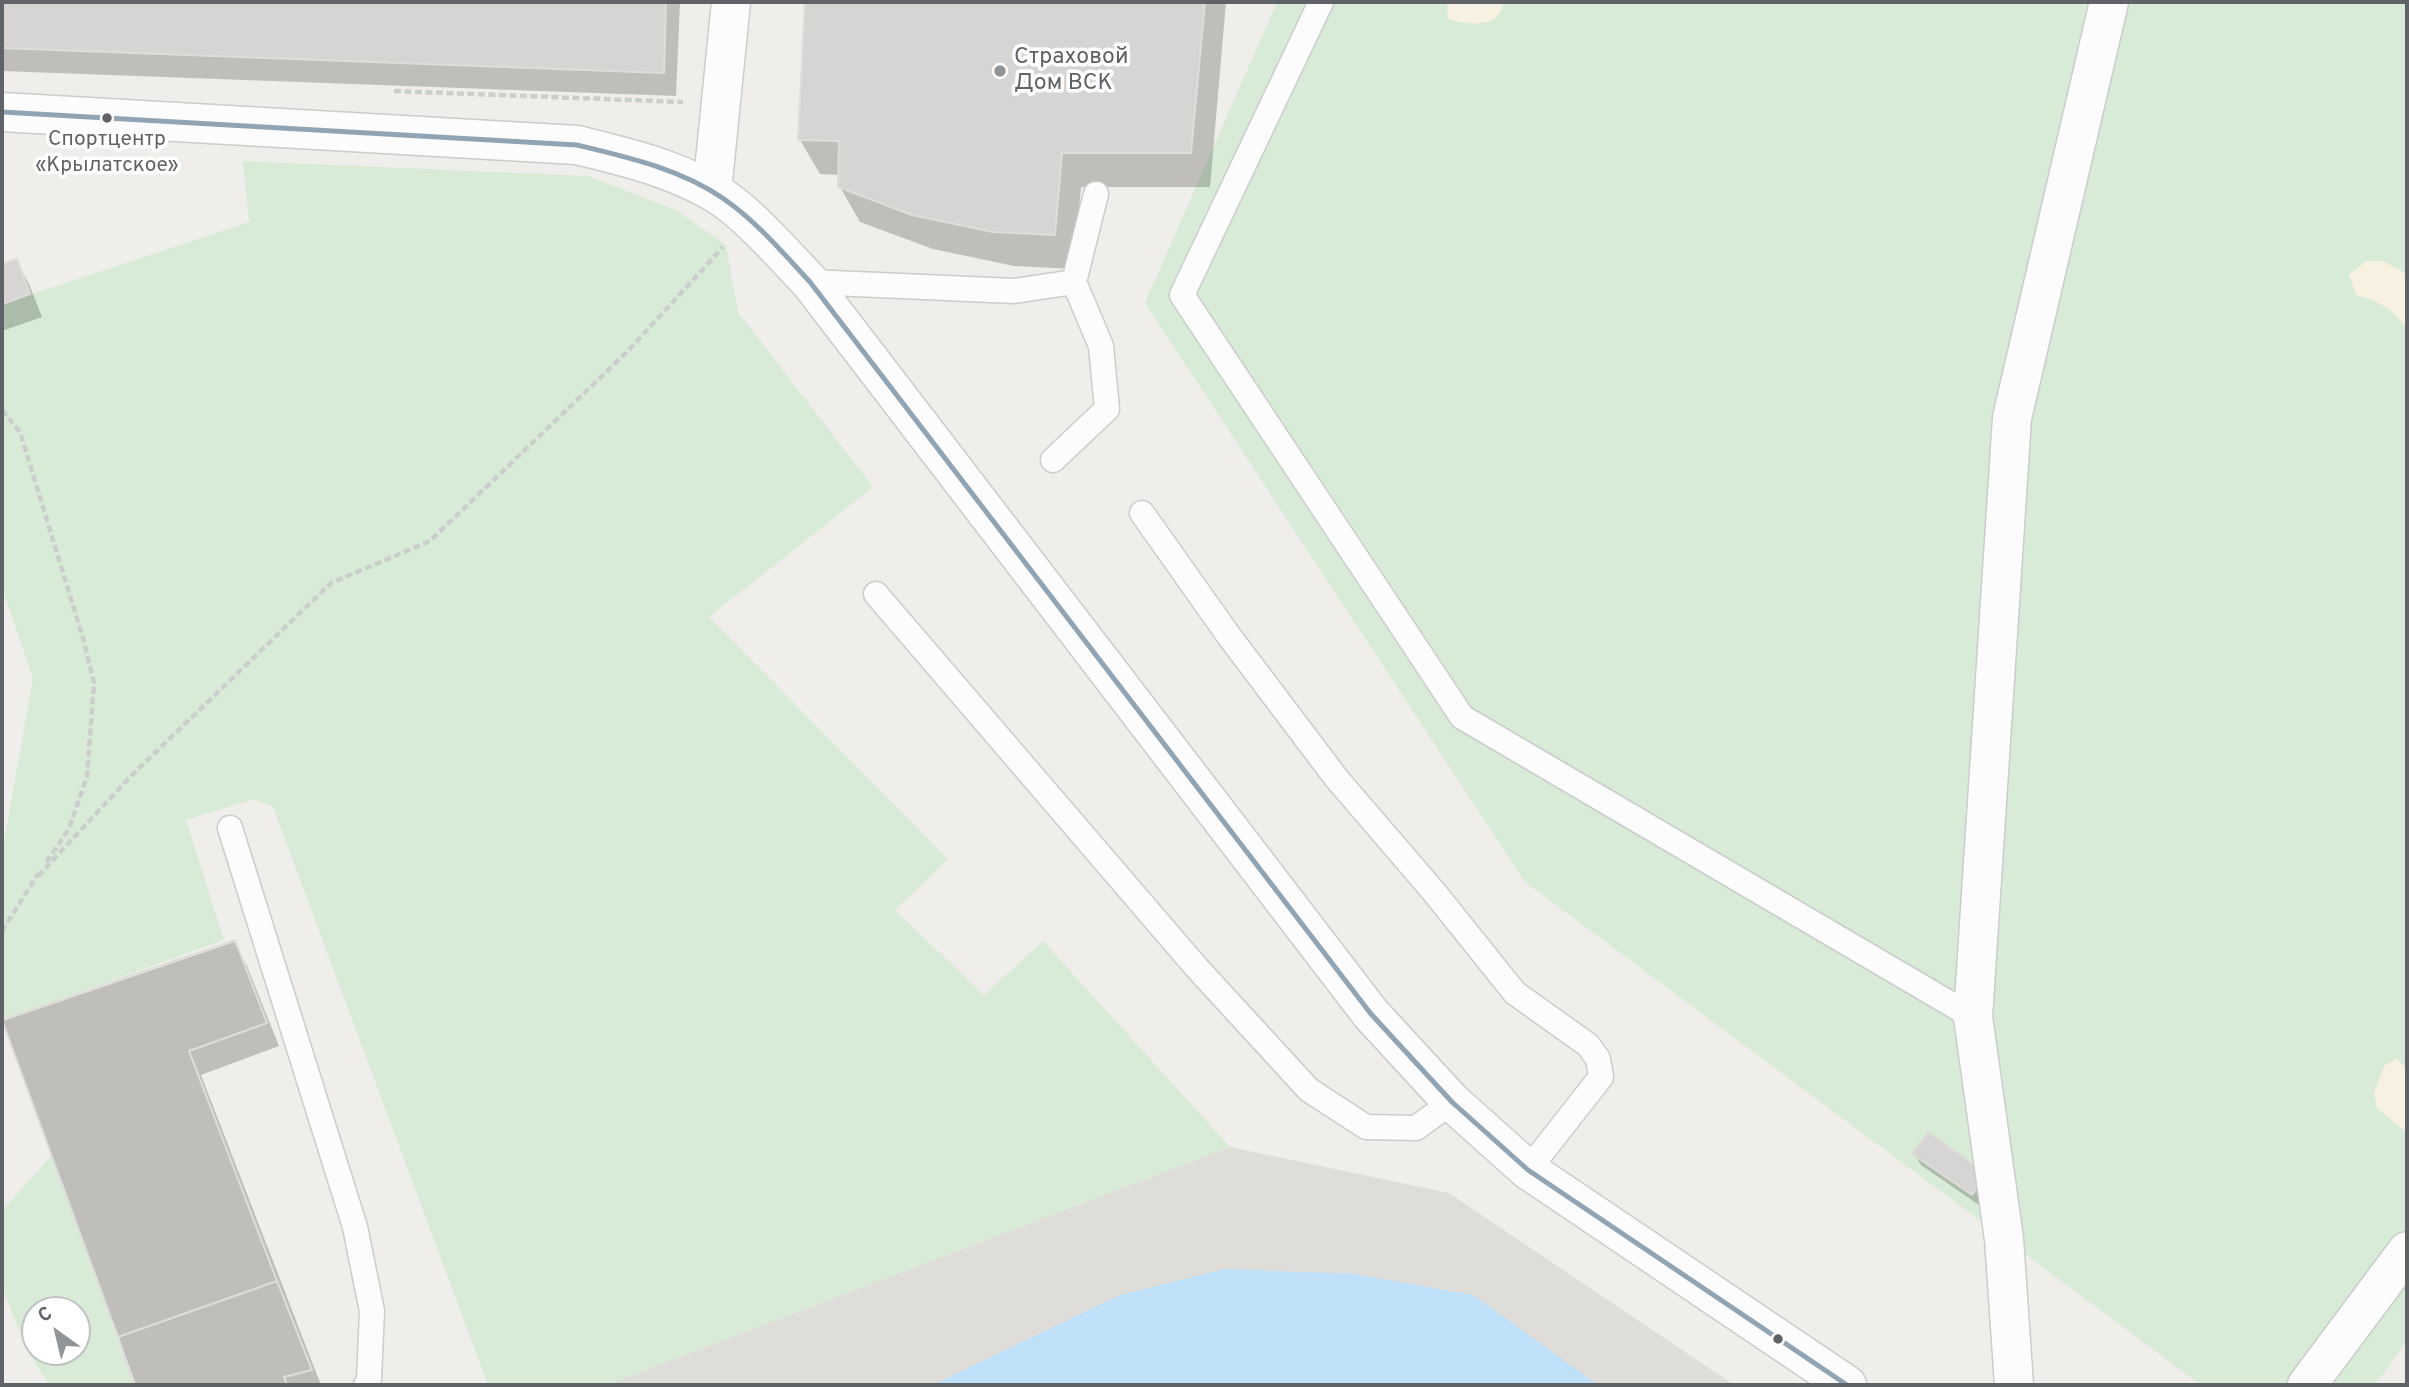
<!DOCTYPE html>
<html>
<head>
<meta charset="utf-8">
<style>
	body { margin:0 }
	#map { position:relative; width:2409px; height:1387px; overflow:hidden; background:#efeeea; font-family:Overpass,sans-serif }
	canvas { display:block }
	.frame { position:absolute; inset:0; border:4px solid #5f6368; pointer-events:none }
	.north { position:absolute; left:21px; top:1296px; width:70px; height:70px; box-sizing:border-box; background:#fff; border:2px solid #bfc1c3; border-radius:50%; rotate:326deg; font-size:19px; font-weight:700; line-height:28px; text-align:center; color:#5f6368 }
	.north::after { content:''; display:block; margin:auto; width:24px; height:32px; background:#919496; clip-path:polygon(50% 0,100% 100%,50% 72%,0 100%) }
</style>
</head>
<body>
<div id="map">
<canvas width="2409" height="1387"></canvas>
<div class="frame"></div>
<div class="north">С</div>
</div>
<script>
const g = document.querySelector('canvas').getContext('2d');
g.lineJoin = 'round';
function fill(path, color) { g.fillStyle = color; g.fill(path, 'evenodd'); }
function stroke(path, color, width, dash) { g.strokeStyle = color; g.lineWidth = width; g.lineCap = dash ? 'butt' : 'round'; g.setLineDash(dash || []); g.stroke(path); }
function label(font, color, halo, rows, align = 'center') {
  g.font = font + ' Overpass,sans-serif'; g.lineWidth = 7; g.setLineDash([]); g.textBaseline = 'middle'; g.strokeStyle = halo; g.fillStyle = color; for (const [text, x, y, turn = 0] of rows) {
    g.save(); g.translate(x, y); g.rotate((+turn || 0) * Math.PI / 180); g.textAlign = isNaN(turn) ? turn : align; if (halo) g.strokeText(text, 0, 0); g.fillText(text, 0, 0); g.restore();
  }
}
fill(new Path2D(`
	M 1230,1147 L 1449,1193 L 1734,1385 L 606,1385 Z`), '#dfddda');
fill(new Path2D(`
	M 1277,2 L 2407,2 L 2407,1341 L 2375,1385 L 2201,1385 L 1525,882 L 1145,303 Z
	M 243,161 L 588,176 L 676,210 L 726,245 L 738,312 L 873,487 L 709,617 L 948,859 L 895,910 L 984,995 L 1043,941 L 1230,1147 L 606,1385 L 488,1385 L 273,807 L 254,799 L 186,820 L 224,940 L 2,1020 L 2,853 L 33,678 L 2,588 L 2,304 L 249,222 Z
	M 52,1155 L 134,1385 L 49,1385 L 27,1350 L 2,1287 L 2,1211 ZM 35,1310 L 77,1310 L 77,1352 L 35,1352 Z`), '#d8ebd6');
fill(new Path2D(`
	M 1447,2 L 1503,2 C 1501,29 1466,25 1448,19 Z
	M 2366,261 L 2383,261 L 2407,274 L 2407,329 C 2391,308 2381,302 2356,295 L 2349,275 Z
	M 2396,1058 L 2407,1069 L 2407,1133 L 2377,1108 L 2374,1093 L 2384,1066 Z`), '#f6f1e1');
fill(new Path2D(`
	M 1225,1269 L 1355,1274 L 1473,1295 L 1598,1385 L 933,1385 L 1120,1295 Z`), '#bfe0f9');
fill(new Path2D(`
	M 2,2 L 680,2 L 676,96 L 2,71 Z
	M 807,2 L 1226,2 L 1210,187 L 1081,187 L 1074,269 L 1014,266 L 933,249 L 860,222 L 840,187 L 840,175 L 820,174 L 800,140 Z
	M 16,261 L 29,284 L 42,317 L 2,331 L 2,266 Z
	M 234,942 L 247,966 L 279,1046 L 201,1075 L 321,1385 L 136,1385 L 3,1021 Z
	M 1914,1154 L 1993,1186 L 1979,1205 L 1921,1165 Z`), '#0003');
const building = new Path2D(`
	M 2,2 L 666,2 L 664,73 L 2,48 Z
	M 805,2 L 1205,2 L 1191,153 L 1062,153 L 1055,235 L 993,232 L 912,215 L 838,187 L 839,141 L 798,140 Z
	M 17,259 L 30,294 L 2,304 L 2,264 Z
	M 235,940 L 267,1023 L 189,1051 L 277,1281 L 118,1337 L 2,1020 Z
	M 235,940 L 267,1023 L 189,1051 L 277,1281 L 118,1337 L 2,1020 Z
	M 1928,1132 L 1987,1174 L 1972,1195 L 1912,1154 Z
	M 277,1281 L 312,1370 L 284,1377 L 287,1385 L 134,1385 L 118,1337 Z
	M 277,1281 L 312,1370 L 284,1377 L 287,1385 L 134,1385 L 118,1337 Z`);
fill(building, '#d6d5d3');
stroke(building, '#deddd9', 2);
const service = new Path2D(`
	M 1321,2 L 1182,295 L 1462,717 L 1973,1017
	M 810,282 L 1014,291 L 1074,282
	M 1053,460 L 1107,409 L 1101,346 L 1074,282 L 1096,194
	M 1142,513 L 1229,636 L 1337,779 L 1434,892 L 1515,993 L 1588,1045 L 1598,1059 L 1601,1077 L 1528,1170
	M 876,594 L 1197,968 L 1309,1090 L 1366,1127 L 1416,1128 L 1452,1102
	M 230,828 L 355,1227 L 372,1311 L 369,1379 L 366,1385`);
const minor = new Path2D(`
	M 712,191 L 731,2
	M 2014,1385 L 2004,1239 L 1973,1017 L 2012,418 L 2109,2
	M 2307,1385 L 2407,1251`);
const tertiary = new Path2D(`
	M 2,112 L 577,145 C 625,157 666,166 710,190 C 744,208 783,254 810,282 L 1371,1014 L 1452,1102 L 1528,1170 L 1847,1385`);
stroke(service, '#cbcccc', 27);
stroke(minor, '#cbcccc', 41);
stroke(tertiary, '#cbcccc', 41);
stroke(new Path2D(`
	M 394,91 L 683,102
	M 2,410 L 20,432 L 83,638 L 94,683 L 87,776 L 69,829 L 45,864
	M 38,876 L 132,775 L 331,583 L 430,541 L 627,352 L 723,247
	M 2,931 L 38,874`), '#cacfcc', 4.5, [7, 3.5]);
stroke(service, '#fdfcfc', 24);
stroke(minor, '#fdfcfc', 38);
stroke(tertiary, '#fdfcfc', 38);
stroke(new Path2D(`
	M 2,112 L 577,145 C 627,157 681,169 724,199 C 757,222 783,253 810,282 L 1371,1014 L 1452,1102 L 1528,1170 L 1847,1385`), '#90a4b4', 5);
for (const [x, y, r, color] of [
	[1000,71,7,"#919496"],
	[107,118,6,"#5f6368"],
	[1778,1339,6,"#5f6368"]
]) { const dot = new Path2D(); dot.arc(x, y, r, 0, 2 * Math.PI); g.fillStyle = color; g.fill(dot); stroke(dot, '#fff', 2.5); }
label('21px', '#5f6368', '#fff', [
	["Спортцентр",107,141],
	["«Крылатское»",107,167]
]);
label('23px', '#5f6368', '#fff', [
	["Страховой",1014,58],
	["Дом ВСК",1014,84]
], 'left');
</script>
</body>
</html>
